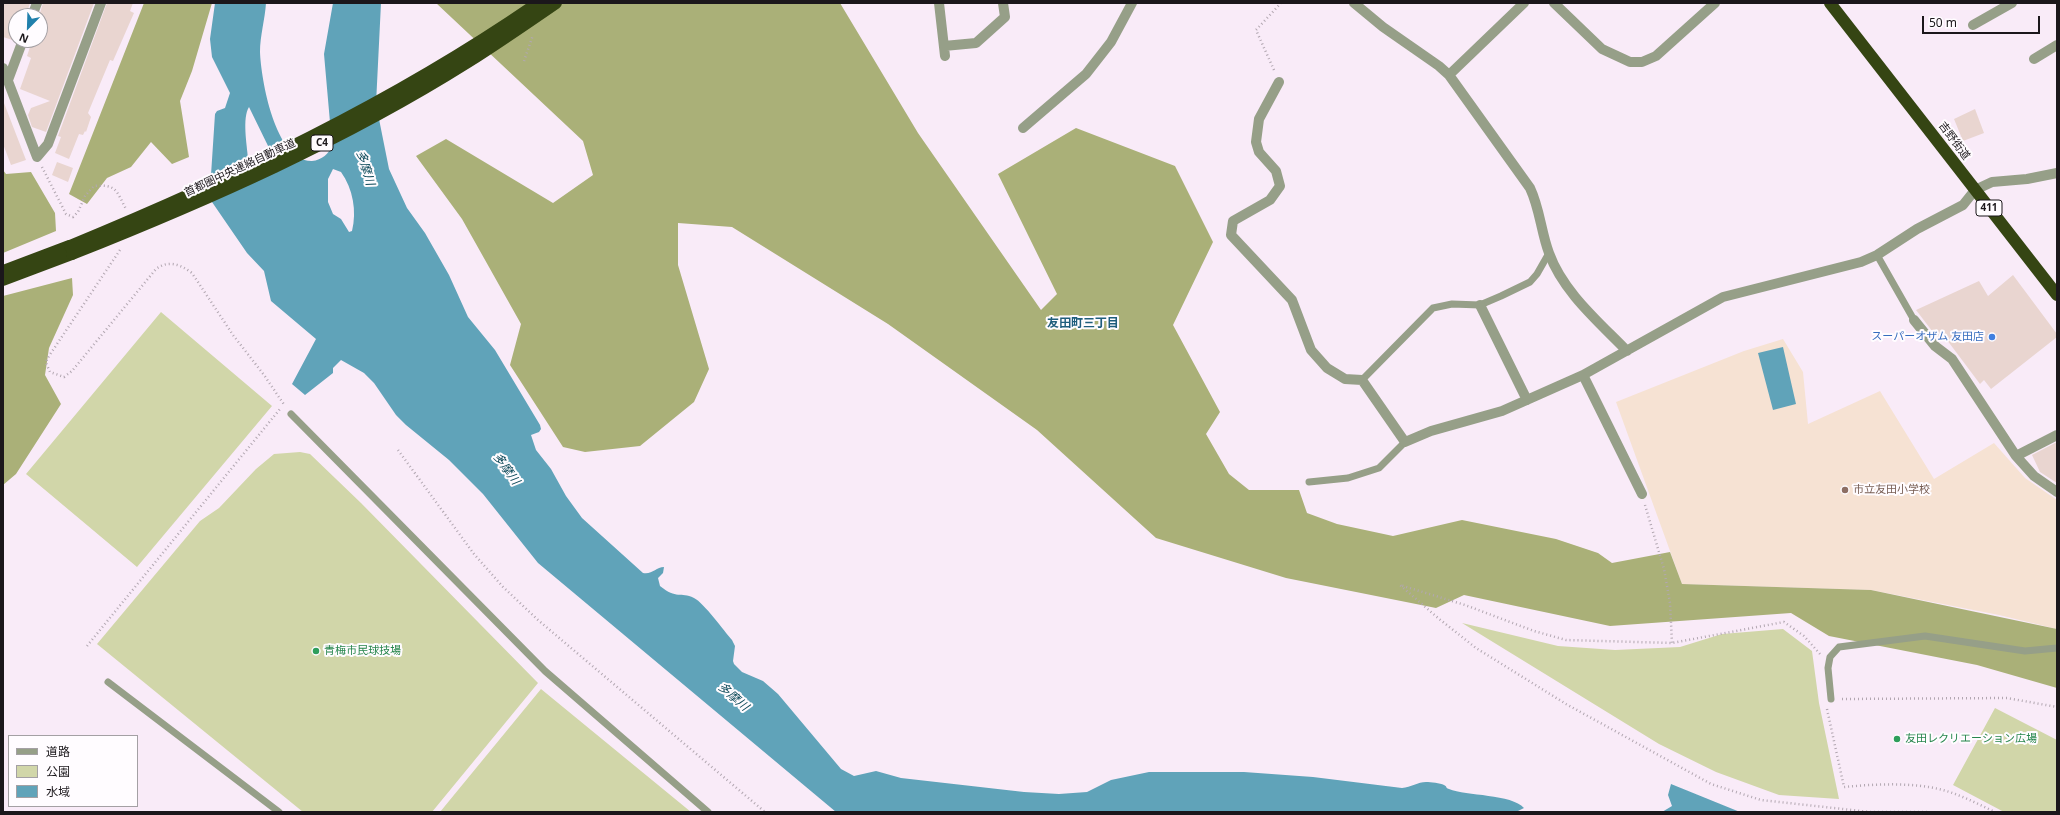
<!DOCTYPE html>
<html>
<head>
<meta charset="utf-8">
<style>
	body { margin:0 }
	#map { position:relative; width:2060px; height:815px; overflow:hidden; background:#f9ebf8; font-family:"Noto Sans","Noto Sans JP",sans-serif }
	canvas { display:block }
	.frame { position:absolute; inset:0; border:4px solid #1b171b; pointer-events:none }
	.legend { position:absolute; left:8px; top:735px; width:130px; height:72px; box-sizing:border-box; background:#fffcff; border:1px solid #a4a0a4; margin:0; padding:5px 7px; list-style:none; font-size:12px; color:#1b171b }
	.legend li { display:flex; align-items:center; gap:8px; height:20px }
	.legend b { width:20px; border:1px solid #a4a0a4 }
	.north { position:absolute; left:8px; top:8px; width:40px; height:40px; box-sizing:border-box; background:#fffcff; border:1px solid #a4a0a4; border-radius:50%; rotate:203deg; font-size:11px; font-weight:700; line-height:16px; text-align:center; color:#1b171b }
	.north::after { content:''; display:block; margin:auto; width:14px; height:18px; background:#2180ac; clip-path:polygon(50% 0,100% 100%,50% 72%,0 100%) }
	.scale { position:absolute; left:1922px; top:16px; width:118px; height:18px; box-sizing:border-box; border:2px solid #1b171b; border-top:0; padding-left:5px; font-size:12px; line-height:14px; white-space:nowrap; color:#1b171b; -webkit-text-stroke:3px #fffcff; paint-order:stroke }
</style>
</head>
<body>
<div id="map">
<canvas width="2060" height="815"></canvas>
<div class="frame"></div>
<ul class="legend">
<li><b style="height:5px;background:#969f88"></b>道路</li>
<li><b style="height:11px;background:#d1d6a9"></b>公園</li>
<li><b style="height:11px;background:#60a3b9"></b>水域</li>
</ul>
<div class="north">N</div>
<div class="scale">50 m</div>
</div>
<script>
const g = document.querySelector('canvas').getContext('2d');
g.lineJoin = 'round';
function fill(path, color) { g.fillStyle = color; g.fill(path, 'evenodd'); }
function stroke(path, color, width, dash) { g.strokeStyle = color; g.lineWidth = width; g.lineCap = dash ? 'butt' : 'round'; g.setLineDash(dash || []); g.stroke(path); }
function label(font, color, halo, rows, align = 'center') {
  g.font = font + ' "Noto Sans","Noto Sans JP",sans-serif'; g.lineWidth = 4; g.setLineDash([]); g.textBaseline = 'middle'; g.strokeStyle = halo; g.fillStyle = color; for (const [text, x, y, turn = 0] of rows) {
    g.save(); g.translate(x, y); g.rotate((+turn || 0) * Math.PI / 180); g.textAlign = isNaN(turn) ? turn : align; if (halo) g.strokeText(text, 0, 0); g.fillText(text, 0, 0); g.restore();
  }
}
fill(new Path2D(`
	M 1783,339 L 1803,372 L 1808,424 L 1880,391 L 1934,479 L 1994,443 L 2025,478 L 2057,500 L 2057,629 L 1999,615 L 1871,590 L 1682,584 L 1616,402 L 1744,351 Z`), '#f6e2d3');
fill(new Path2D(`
	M 161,312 L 272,406 L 137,567 L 26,474 Z
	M 300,452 L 310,454 L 361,503 L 538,683 L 432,812 L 303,812 L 97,644 L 200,521 L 219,508 L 256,469 L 274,454 Z
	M 1462,623 L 1558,646 L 1615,650 L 1680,647 L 1722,634 L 1783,629 L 1812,651 L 1819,703 L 1839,799 L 1779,795 L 1716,772 L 1659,744 Z
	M 541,689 L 691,812 L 440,812 Z
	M 1995,708 L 2057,740 L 2057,812 L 2004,812 L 1953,785 Z`), '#d1d6a9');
fill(new Path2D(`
	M 144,3 L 212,3 L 192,71 L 180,101 L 189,157 L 172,164 L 151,142 L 131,167 L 107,178 L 87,204 L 69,194 Z
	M 436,3 L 840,3 L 918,133 L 1041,310 L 1057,294 L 998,174 L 1076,128 L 1175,166 L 1213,242 L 1173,325 L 1220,412 L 1206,434 L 1229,474 L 1249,490 L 1299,490 L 1307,513 L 1337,524 L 1393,536 L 1462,520 L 1556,539 L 1598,553 L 1612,563 L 1670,552 L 1682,584 L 1871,590 L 2057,629 L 2057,688 L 1977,665 L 1829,636 L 1791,613 L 1610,626 L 1464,595 L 1436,608 L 1286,578 L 1156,538 L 1037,430 L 888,324 L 732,227 L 678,223 L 678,265 L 709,369 L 694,402 L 640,446 L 585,452 L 563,447 L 510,365 L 521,324 L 462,219 L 416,156 L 446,139 L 553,203 L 593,175 L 583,141 Z
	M 3,170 L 6,174 L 31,172 L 55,213 L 56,231 L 3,253 Z
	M 72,278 L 73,295 L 49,348 L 45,375 L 61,404 L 16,474 L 3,485 L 3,296 Z`), '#aab078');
fill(new Path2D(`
	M 215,3 L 266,3 C 265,19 260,36 260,52 C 261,79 275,162 312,161 C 322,160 329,154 332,145 L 324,54 L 333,3 L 381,3 L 376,104 L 389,169 L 407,208 L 425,233 L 449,275 L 468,317 L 495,350 L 540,425 L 541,429 L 539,432 L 531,435 L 536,450 L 551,469 L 566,496 L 582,518 L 643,573 C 652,575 656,567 664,567 L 663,573 L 658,578 L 660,586 C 677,600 680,591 694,598 C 704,603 724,631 732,640 L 735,646 L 733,661 L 734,664 L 742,672 L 763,681 L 778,694 L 841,769 L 854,776 L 876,771 L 901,778 L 1024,792 L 1059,794 L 1087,792 L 1111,780 L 1149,772 L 1244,772 L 1313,777 L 1402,788 C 1411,787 1418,782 1426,782 C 1431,782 1440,783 1444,785 C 1448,787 1445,788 1449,789 C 1466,796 1512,794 1524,808 L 1516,812 L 836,812 L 538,563 L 483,494 L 449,460 L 406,425 L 396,415 L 374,383 L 364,373 L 341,360 L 333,368 L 333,373 L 305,395 L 292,384 L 316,339 L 271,301 L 264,271 L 247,253 L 201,186 L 202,178 L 210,178 L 211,175 L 215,114 L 217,111 L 225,108 L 230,93 L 212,57 L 210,39 ZM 249,107 L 271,152 L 251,161 L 248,158 C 247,145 242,118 249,107 ZM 333,169 L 341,172 C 353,189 357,211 352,231 L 349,232 L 341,219 L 333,214 L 328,202 L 328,179 Z
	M 1783,347 L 1796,404 L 1773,410 L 1758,353 Z
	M 1671,784 L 1740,812 L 1662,812 L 1672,806 L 1668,795 Z`), '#60a3b9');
fill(new Path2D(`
	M 3,3 L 30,3 L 26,16 L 16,16 L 16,41 L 3,37 Z
	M 43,3 L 94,3 L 46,132 L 32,127 L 28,115 L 31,108 L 50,101 L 20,89 L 31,58 L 27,56 L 30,47 L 28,46 L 29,40 L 40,40 L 39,16 Z
	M 107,3 L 133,3 L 130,11 L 134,13 L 113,61 L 110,60 L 100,84 L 88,113 L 91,117 L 86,132 L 85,131 L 83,135 L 79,134 L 69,159 L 55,153 L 61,137 L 58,136 Z
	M 4,103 L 26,160 L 11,165 L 3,144 Z
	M 1975,109 L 1984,133 L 1963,141 L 1954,119 Z
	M 57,162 L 73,168 L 68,182 L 52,175 Z
	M 2013,275 L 2057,334 L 2057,337 L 1991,389 L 1984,380 L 1980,384 L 1944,336 L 1939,340 L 1916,310 L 1979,281 L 1988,296 Z
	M 2057,442 L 2057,483 L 2040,472 L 2032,455 Z`), '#e9d5d0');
stroke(new Path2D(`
	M 524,61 L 533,35
	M 1274,70 L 1256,30 L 1281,3
	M 42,167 L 66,214 L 73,217 L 78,212 L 85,196 L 94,186 C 116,184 116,190 126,209
	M 120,250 L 47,359 L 46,363 L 50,372 L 64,377 L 72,371 L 156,269 C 168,260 180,264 192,273 L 233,335 L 264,375 L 285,406
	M 398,450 L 474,554 L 503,587 L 538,620 L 765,812
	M 1645,505 L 1664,569 L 1670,603 L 1672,643
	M 87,646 L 280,409
	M 1820,654 L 1804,636 L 1784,622 L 1672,643 L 1566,640 L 1534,631 L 1465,605 L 1400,585 L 1438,618 L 1476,648 L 1566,704 L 1711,784 L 1761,800 L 1870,812 L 1928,812
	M 1842,699 L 2007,698 L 2057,707
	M 1827,709 L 1844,787 C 1876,784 1912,782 1943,790 C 1961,795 1978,804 1995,812`), '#b2a7b1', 2.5, [1, 3]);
stroke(new Path2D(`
	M 1877,255 L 1914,320
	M 1362,380 L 1433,308 L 1452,304 L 1480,305 L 1501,296 L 1530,282 L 1537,274 L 1549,253
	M 291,414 L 545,671 L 708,812
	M 1309,482 L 1348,478 L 1379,468 L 1405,442
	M 108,682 L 279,812
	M 1831,699 L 1828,668 L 1830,657 L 1839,647 L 1925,636 L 2025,651 L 2057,648`), '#969f88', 7);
stroke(new Path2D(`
	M 939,3 L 945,56
	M 1354,3 L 1383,27 L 1439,66 L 1449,75 L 1530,188 C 1540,209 1541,232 1549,253 C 1563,292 1599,322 1627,351
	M 1554,3 L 1602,49 L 1630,62 L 1642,62 L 1656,56 L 1715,3
	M 32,16 L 37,3
	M 1973,25 L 2012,3
	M 944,46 L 976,43 L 1005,17 L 1003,3
	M 2034,59 L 2057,45
	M 3,68 L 37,157 L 48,144 L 101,3
	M 1449,75 L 1524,3
	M 8,80 L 23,40
	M 1279,82 L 1259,119 L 1256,142 L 1259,152 L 1276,171 L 1280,186 L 1270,200 L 1233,221 L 1231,235 L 1292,300 L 1311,350 L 1327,368 L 1345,379 L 1362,380 L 1405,442 L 1431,431 L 1502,411 L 1583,375 L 1723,297 L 1861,262 L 1877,255 L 1917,229 L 1963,205 L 1975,190 L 1992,182 L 2027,179 L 2057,173
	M 1023,128 L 1086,74 L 1111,42 L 1132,3
	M 1480,305 L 1527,400
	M 1914,320 L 1935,346 L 1952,359 L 2016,456 L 2034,476 L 2057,492
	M 1583,375 L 1642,494
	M 2016,456 L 2057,435`), '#969f88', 10);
stroke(new Path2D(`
	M 1830,3 L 2057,295
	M 3,271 L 69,246
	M 3,280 L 72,254`), '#354513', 12);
stroke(new Path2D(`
	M 70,246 C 233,179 393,103 538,3
	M 72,254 C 208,200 344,140 468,62 C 498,43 527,23 556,3`), '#354513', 12);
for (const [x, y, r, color] of [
	[1992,337,4,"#3f7fe0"],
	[1845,490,4,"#8d6e63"],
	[316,651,4,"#2e9e5b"],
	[1897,739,4,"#2e9e5b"]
]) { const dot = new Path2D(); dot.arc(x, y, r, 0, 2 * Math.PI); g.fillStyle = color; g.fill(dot); stroke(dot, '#fffcff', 1.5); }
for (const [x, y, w] of [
	[322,143,22],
	[1989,208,26]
]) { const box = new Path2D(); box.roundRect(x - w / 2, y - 8, w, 16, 3); g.fillStyle = '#fffcff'; g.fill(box); stroke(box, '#1b171b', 1); }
label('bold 10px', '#1b171b', null, [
	["C4",322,143],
	["411",1989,208]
]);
label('11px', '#1b171b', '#fffcff', [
	["吉野街道",1954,141,53],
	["首都圏中央連絡自動車道",240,168,-25]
]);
label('11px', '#366cbe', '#fffcff', [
	["スーパーオザム 友田店",1984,337]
], 'right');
label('11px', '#785e54', '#fffcff', [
	["市立友田小学校",1853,490]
], 'left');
label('11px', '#27864d', '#fffcff', [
	["青梅市民球技場",324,651],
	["友田レクリエーション広場",1905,739]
], 'left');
label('italic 12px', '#0c4858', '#fffcff', [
	["多摩川",365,168,73],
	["多摩川",506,469,54],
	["多摩川",733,697,41]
]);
label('bold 12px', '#1f5d7c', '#fffcff', [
	["友田町三丁目",1083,324]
]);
</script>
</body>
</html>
